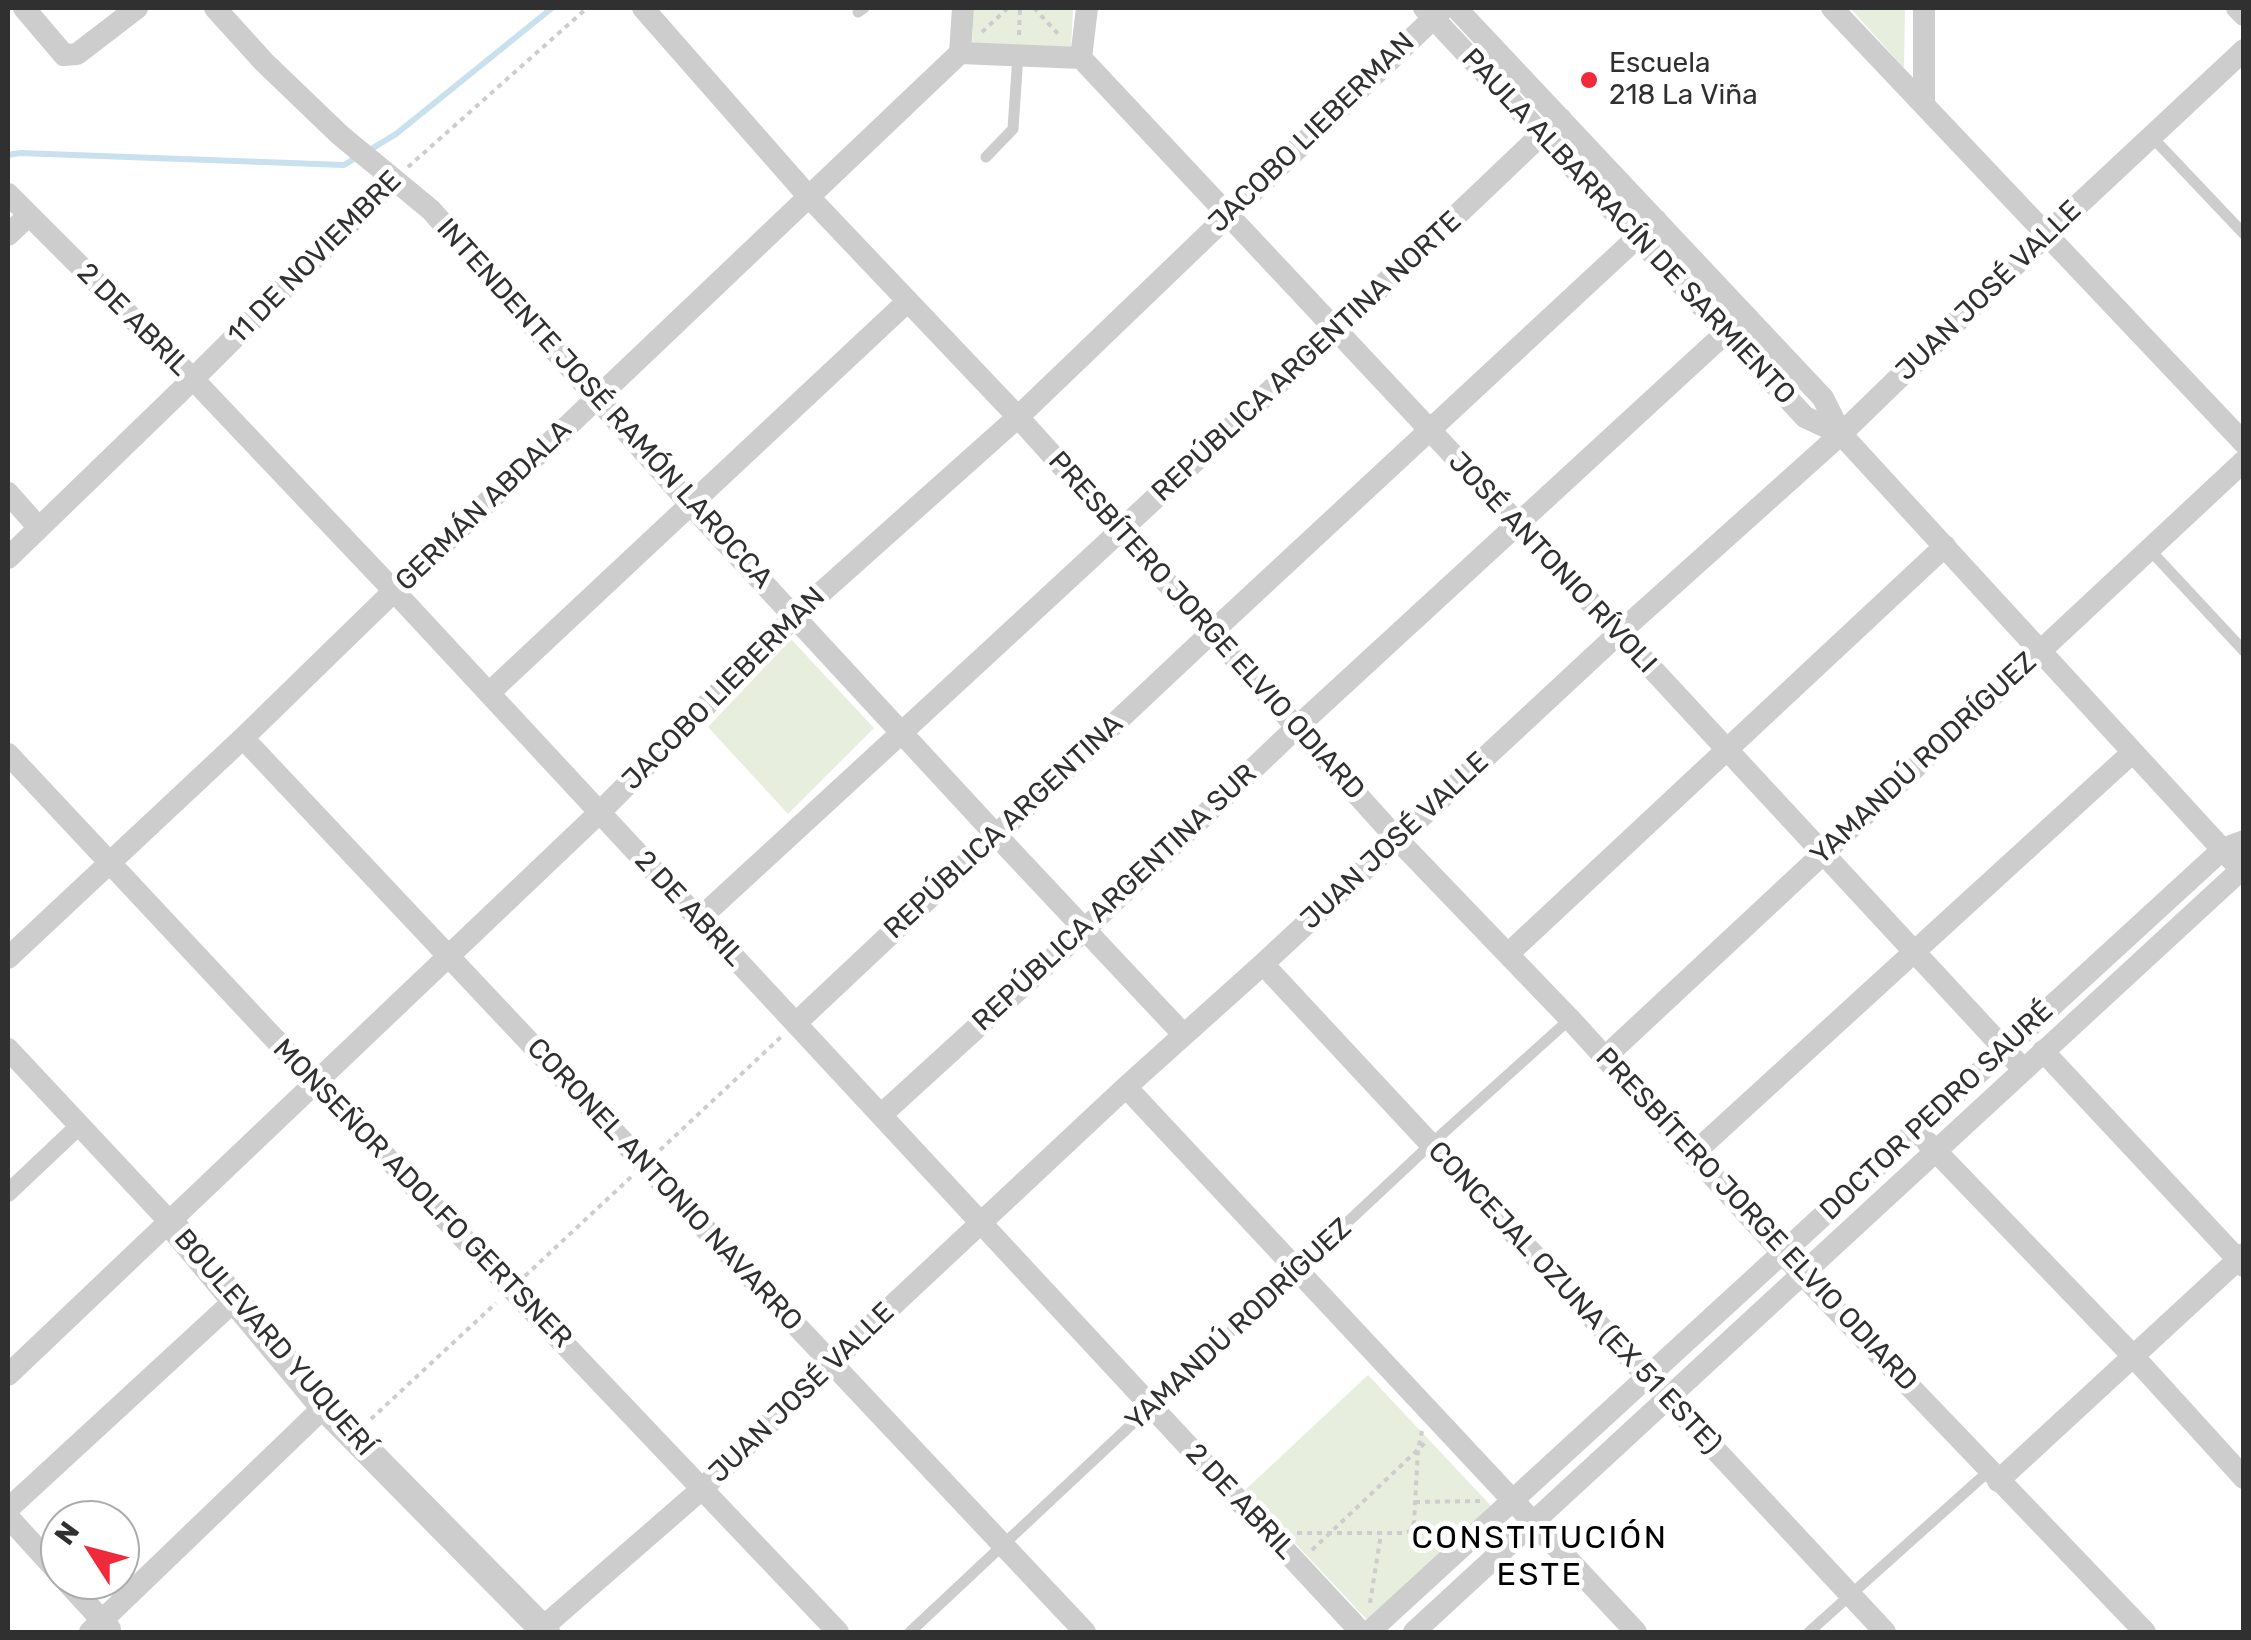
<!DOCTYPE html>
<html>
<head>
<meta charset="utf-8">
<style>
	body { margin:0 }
	#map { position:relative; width:2251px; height:1640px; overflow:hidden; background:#fff; font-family:Rubik,sans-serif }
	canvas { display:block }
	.frame { position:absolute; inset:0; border:10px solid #303030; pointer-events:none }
	.north { position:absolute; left:40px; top:1500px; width:100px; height:100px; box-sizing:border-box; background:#fff; border:2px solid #acacac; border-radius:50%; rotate:306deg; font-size:28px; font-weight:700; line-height:40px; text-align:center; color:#303030 }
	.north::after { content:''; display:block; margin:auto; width:35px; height:45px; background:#ef2a3b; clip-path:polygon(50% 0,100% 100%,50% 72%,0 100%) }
</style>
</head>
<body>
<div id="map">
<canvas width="2251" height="1640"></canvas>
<div class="frame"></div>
<div class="north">N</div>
</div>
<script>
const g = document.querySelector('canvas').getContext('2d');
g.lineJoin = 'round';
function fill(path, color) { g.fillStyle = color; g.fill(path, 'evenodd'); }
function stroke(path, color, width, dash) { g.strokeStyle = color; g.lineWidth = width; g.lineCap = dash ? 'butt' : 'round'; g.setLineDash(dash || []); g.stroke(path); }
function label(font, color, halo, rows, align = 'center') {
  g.font = font + ' Rubik,sans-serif'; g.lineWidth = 10; g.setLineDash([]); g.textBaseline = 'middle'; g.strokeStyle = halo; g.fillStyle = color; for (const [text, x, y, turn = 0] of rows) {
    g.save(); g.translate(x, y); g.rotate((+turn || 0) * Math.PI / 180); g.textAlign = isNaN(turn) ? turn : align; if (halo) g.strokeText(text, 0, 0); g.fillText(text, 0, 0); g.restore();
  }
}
fill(new Path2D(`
	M 974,8 L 1073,8 L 1071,48 L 972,43 Z
	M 1850,8 L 1905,8 L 1904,68 Z
	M 791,639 L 874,728 L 788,814 L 708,727 Z
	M 1368,1375 L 1494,1509 L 1371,1624 L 1245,1490 Z`), '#e7eede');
stroke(new Path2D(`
	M 368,151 L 396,134 L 552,8
	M 8,155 L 20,153 L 344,165 L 357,157`), '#c9e0ef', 6);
stroke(new Path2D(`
	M 1034,8 L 1061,37
	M 982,32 L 1008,8
	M 1019,35 L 1020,8
	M 408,167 L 587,8
	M 660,1150 L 781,1037
	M 525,1276 L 631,1177
	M 371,1419 L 496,1303
	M 1415,1502 L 1480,1501
	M 1297,1533 L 1405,1533 L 1410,1531 L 1414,1522 L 1418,1450 L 1422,1431
	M 1312,1550 L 1428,1440
	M 1370,1603 L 1381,1534`), '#cdcdcd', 4, [5, 5]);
stroke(new Path2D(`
	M 858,12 L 864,8
	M 2151,136 L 2244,234
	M 986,157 L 1013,129 L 1018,55
	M 2149,549 L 2244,651
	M 910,1632 L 1431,1144 L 1570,1019
	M 1809,1632 L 1990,1470`), '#cdcdcd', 11);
stroke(new Path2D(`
	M 8,1193 L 80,1125`), '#cdcdcd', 18);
stroke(new Path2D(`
	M 24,8 L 64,55 L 77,54 L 137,8
	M 215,8 L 264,62 L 340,135 L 431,210 L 691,505 L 996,835 L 1183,1034
	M 643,8 L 809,197 L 1018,417 L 1397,839 L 1570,1019 L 1801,1273 L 2145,1632
	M 1424,8 L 1805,417 L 1841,434
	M 1456,8 L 1823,398 L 1841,434 L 2244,873
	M 1832,8 L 2244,443
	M 2237,8 L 2244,15
	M 960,53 L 1081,58
	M 960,53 L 963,8
	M 1081,58 L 1518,524 L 2023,1069
	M 1081,58 L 1087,8
	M 1924,104 L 1924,8
	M 8,194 L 193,379 L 394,591 L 1361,1632
	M 8,235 L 28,216
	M 8,493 L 39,528
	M 8,558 L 193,379 L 393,180
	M 489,693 L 908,301
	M 243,738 L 1085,1632
	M 8,754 L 314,1081 L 838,1632
	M 699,919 C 982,659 1265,399 1543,133 L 1561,119
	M 1508,954 L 1945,546
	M 8,958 L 243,738 L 394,591 L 960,53
	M 1263,964 L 1885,1632
	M 796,1023 L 1211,633 L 1656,220
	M 8,1049 L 169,1221
	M 2043,1051 L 2244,1266
	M 1604,1058 L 2244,461
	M 1126,1087 L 1636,1632
	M 881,1115 L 1085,929 L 1296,728 L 1745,315
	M 1927,1142 L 2134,1357 L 2244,1478
	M 1694,1153 L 2133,752
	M 8,1375 L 599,813 L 795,616 L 1018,417 L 1444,8
	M 1998,1481 L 2244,1254
	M 8,1509 L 234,1301
	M 8,1517 L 60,1574
	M 65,1580 L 110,1629
	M 542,1628 L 703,1488 L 831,1363 L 1126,1087 L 1263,964 L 1618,634 L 1841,434 L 2047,234 L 2244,50
	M 90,1632 L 324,1407
	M 1369,1632 L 2223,849 L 2244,841
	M 1414,1632 L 2244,867`), '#cdcdcd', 22);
stroke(new Path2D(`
	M 169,1221 L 324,1407 L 546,1632`), '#cdcdcd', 28);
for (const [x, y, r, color] of [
	[1589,80,10,"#ef2a3b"]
]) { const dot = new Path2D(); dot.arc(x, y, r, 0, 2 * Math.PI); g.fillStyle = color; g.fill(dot); stroke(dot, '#fff', 4); }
label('28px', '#303030', '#fff', [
	["Escuela",1609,64],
	["218 La Viña",1609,96]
], 'left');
label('28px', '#303030', '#fff', [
	["JACOBO LIEBERMAN",1312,133,-44],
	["PAULA ALBARRACÍN DE SARMIENTO",1628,227,47],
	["11 DE NOVIEMBRE",315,258,-45],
	["JUAN JOSÉ VALLE",1989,291,-44],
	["2 DE ABRIL",133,320,45],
	["REPÚBLICA ARGENTINA NORTE",1307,357,-43],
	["INTENDENTE JOSÉ RAMÓN LAROCCA",604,404,48],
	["GERMÁN ABDALA",484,506,-44],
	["JOSÉ ANTONIO RÍVOLI",1552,563,47],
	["PRESBÍTERO JORGE ELVIO ODIARD",1206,626,48],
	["JACOBO LIEBERMAN",724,689,-45],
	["YAMANDÚ RODRÍGUEZ",1924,759,-43],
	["REPÚBLICA ARGENTINA",1004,827,-43],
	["JUAN JOSÉ VALLE",1395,841,-43],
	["REPÚBLICA ARGENTINA SUR",1115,898,-43],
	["2 DE ABRIL",689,909,47],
	["DOCTOR PEDRO SAURÉ",1937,1111,-43],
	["CORONEL ANTONIO NAVARRO",664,1185,47],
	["MONSEÑOR ADOLFO GERTSNER",422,1194,46],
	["PRESBÍTERO JORGE ELVIO ODIARD",1756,1220,47],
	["CONCEJAL OZUNA (EX 51 ESTE)",1574,1298,47],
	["YAMANDÚ RODRÍGUEZ",1239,1325,-43],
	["BOULEVARD YUQUERÍ",274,1343,49],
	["JUAN JOSÉ VALLE",802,1393,-44],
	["2 DE ABRIL",1240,1502,47]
]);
g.letterSpacing = '2.5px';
label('32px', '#000', '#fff', [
	["CONSTITUCIÓN",1540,1539],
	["ESTE",1540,1576]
]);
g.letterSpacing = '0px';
</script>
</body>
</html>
